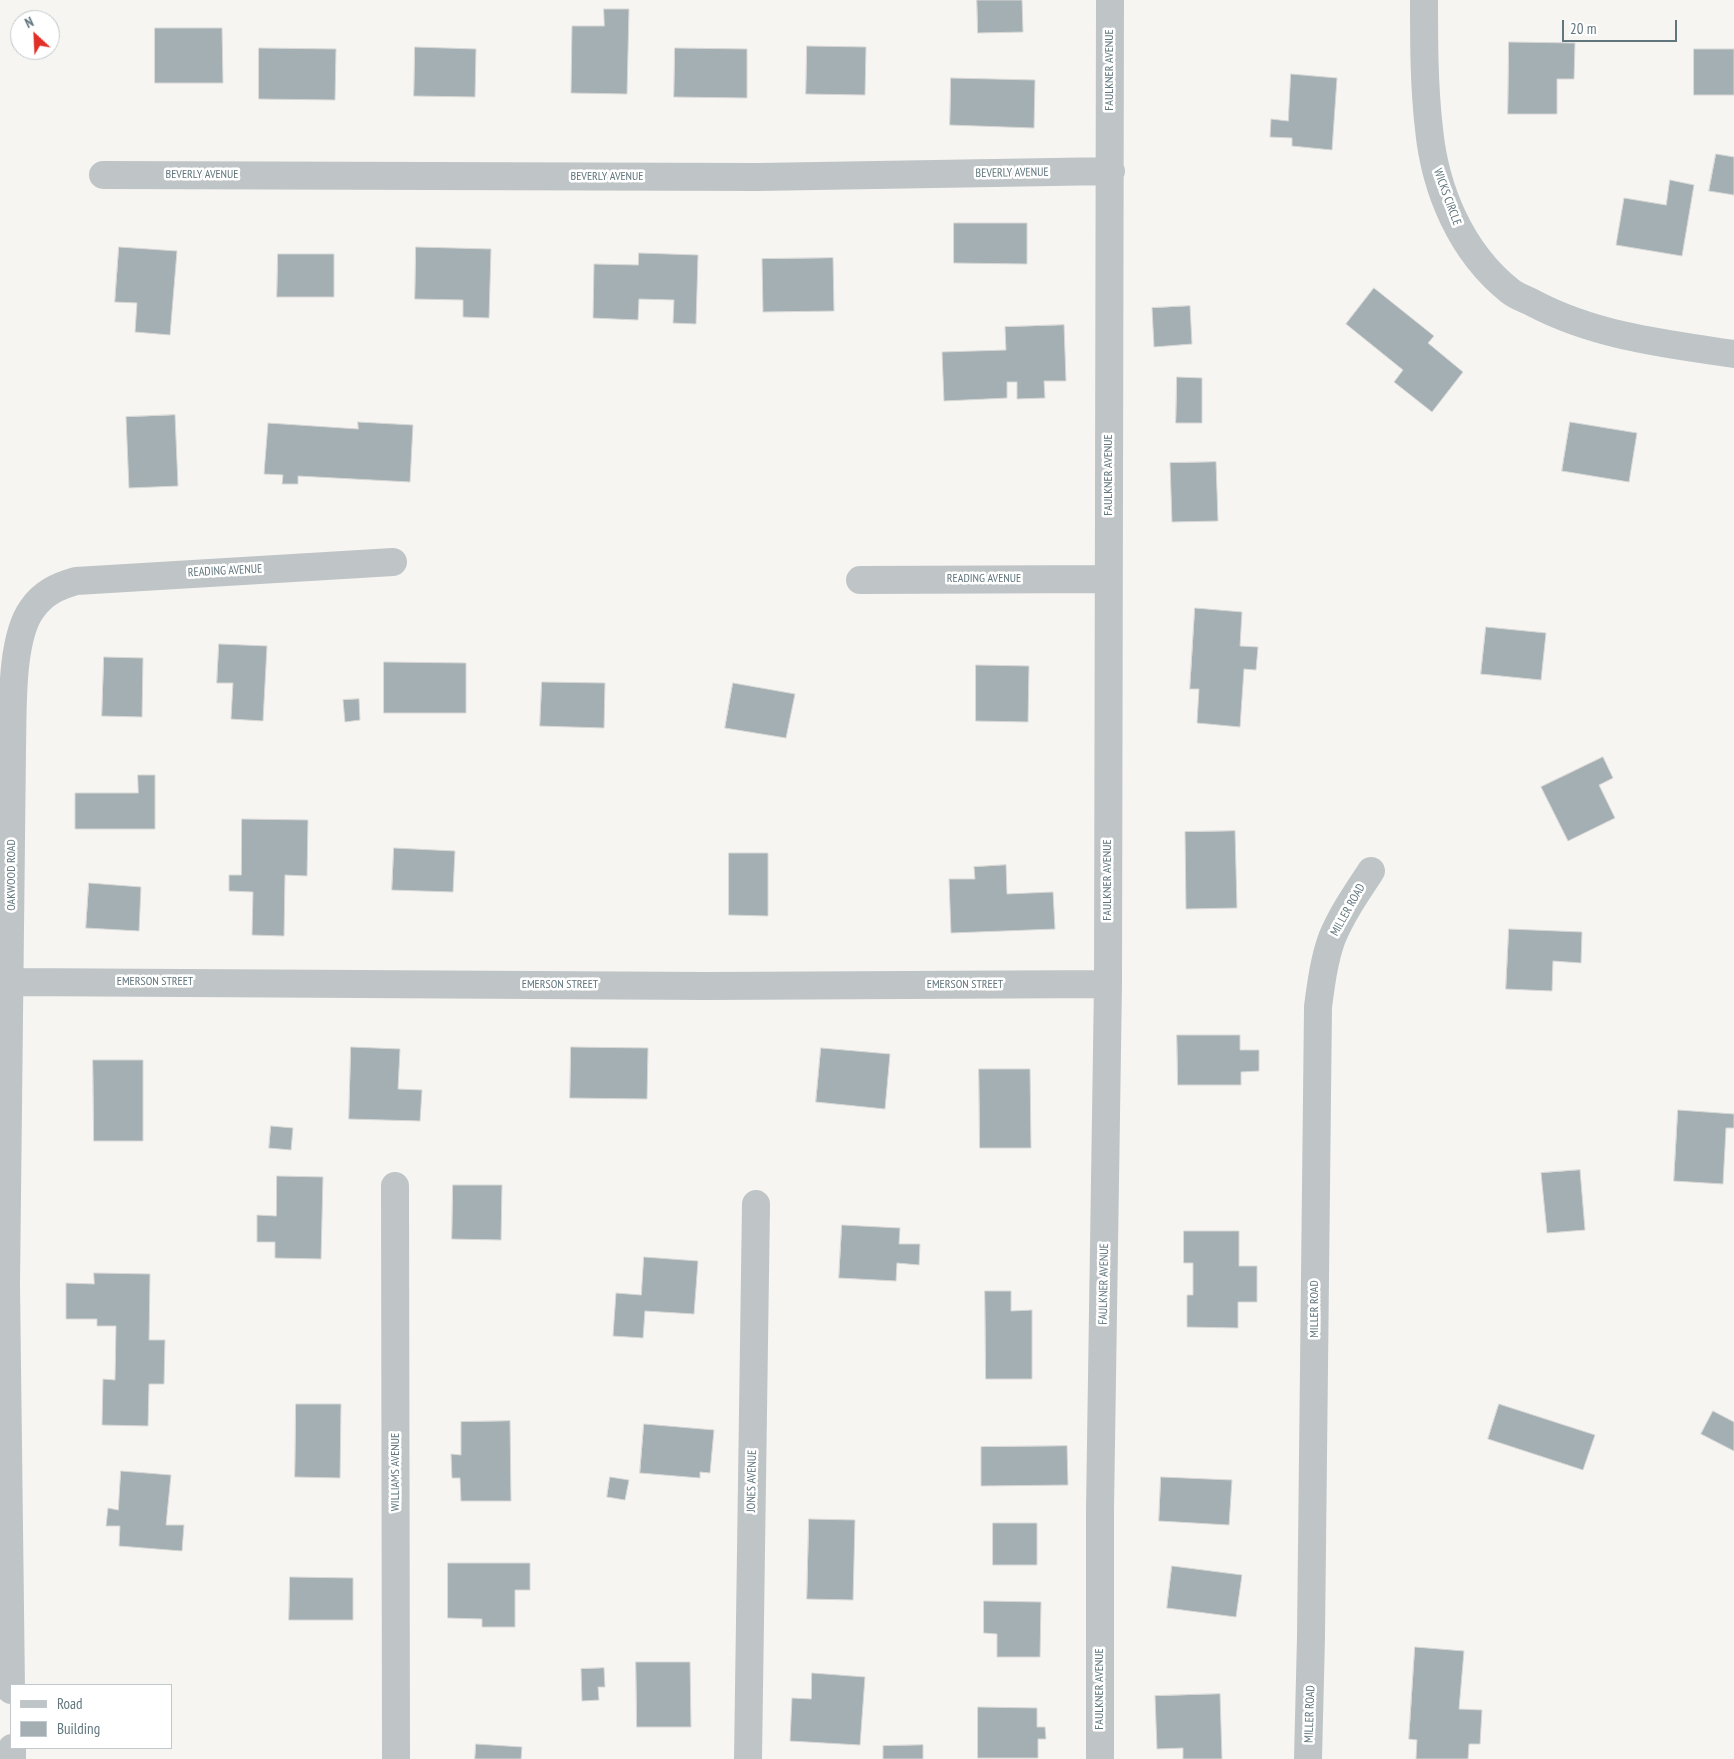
<!DOCTYPE html>
<html>
<head>
<meta charset="utf-8">
<style>
	body { margin:0 }
	#map { position:relative; width:1734px; height:1759px; overflow:hidden; background:#f6f5f2; font-family:"PT Sans Narrow",sans-serif }
	canvas { display:block }
	.legend { position:absolute; left:10px; top:1684px; width:162px; height:65px; box-sizing:border-box; background:#fff; border:1px solid #c0c8cb; margin:0; padding:6px 9px; list-style:none; font-size:15px; color:#61767d }
	.legend li { display:flex; align-items:center; gap:10px; height:25px }
	.legend b { width:25px; border:1px solid #c0c8cb }
	.north { position:absolute; left:10px; top:10px; width:50px; height:50px; box-sizing:border-box; background:#fff; border:1px solid #c0c8cb; border-radius:50%; rotate:335deg; font-size:14px; font-weight:700; line-height:20px; text-align:center; color:#61767d }
	.north::after { content:''; display:block; margin:auto; width:18px; height:22px; background:#e13027; clip-path:polygon(50% 0,100% 100%,50% 72%,0 100%) }
	.scale { position:absolute; left:1562px; top:20px; width:115px; height:22px; box-sizing:border-box; border:2px solid #61767d; border-top:0; padding-left:6px; font-size:15px; line-height:18px; white-space:nowrap; color:#61767d; -webkit-text-stroke:4px #fff; paint-order:stroke }
</style>
</head>
<body>
<div id="map">
<canvas width="1734" height="1759"></canvas>
<ul class="legend">
<li><b style="height:6px;background:#bfc4c6"></b>Road</li>
<li><b style="height:14px;background:#a3afb2"></b>Building</li>
</ul>
<div class="north">N</div>
<div class="scale">20 m</div>
</div>
<script>
const g = document.querySelector('canvas').getContext('2d');
g.lineJoin = 'round';
function fill(path, color) { g.fillStyle = color; g.fill(path, 'evenodd'); }
function stroke(path, color, width, dash) { g.strokeStyle = color; g.lineWidth = width; g.lineCap = dash ? 'butt' : 'round'; g.setLineDash(dash || []); g.stroke(path); }
function label(font, color, halo, rows, align = 'center') {
  g.font = font + ' "PT Sans Narrow",sans-serif'; g.lineWidth = 5; g.setLineDash([]); g.textBaseline = 'middle'; g.strokeStyle = halo; g.fillStyle = color; for (const [text, x, y, turn = 0] of rows) {
    g.save(); g.translate(x, y); g.rotate((+turn || 0) * Math.PI / 180); g.textAlign = isNaN(turn) ? turn : align; if (halo) g.strokeText(text, 0, 0); g.fillText(text, 0, 0); g.restore();
  }
}
const building = new Path2D(`
	M 977,0 L 1022,0 L 1023,32 L 978,33 Z
	M 604,9 L 629,9 L 627,94 L 571,93 L 572,26 L 604,26 Z
	M 155,28 L 222,28 L 223,83 L 155,83 Z
	M 1509,42 L 1575,43 L 1574,79 L 1557,79 L 1557,114 L 1508,114 Z
	M 807,46 L 866,47 L 865,95 L 806,94 Z
	M 415,47 L 476,49 L 475,97 L 414,96 Z
	M 259,48 L 336,49 L 335,100 L 259,99 Z
	M 675,48 L 747,49 L 747,98 L 674,97 Z
	M 1694,49 L 1734,49 L 1734,95 L 1694,95 Z
	M 1291,74 L 1337,78 L 1332,150 L 1292,146 L 1292,138 L 1270,137 L 1271,119 L 1288,121 Z
	M 951,78 L 1035,80 L 1034,128 L 950,125 Z
	M 1716,154 L 1734,157 L 1734,195 L 1709,191 Z
	M 1670,180 L 1694,185 L 1682,256 L 1616,245 L 1624,198 L 1666,205 Z
	M 954,223 L 1027,223 L 1027,264 L 954,263 Z
	M 119,247 L 177,251 L 170,335 L 135,332 L 137,303 L 115,302 Z
	M 416,247 L 491,249 L 489,318 L 463,317 L 463,300 L 415,299 Z
	M 639,253 L 698,255 L 696,324 L 673,323 L 674,300 L 639,299 L 638,320 L 593,318 L 594,264 L 638,265 Z
	M 278,254 L 334,254 L 334,297 L 277,297 Z
	M 833,258 L 834,311 L 763,312 L 762,259 Z
	M 1374,288 L 1434,336 L 1428,343 L 1463,372 L 1432,412 L 1394,382 L 1403,370 L 1346,324 Z
	M 1190,306 L 1192,344 L 1154,347 L 1152,308 Z
	M 1064,325 L 1066,381 L 1044,381 L 1045,398 L 1017,399 L 1017,382 L 1007,382 L 1007,398 L 944,401 L 942,352 L 1006,350 L 1005,327 Z
	M 1177,377 L 1202,378 L 1202,423 L 1176,423 Z
	M 175,415 L 178,486 L 129,488 L 126,417 Z
	M 358,422 L 413,425 L 410,482 L 298,476 L 298,484 L 282,484 L 283,475 L 264,474 L 268,423 L 358,429 Z
	M 1570,422 L 1637,433 L 1629,482 L 1562,471 Z
	M 1216,462 L 1218,521 L 1172,522 L 1170,463 Z
	M 1195,608 L 1242,612 L 1240,646 L 1258,647 L 1256,670 L 1244,669 L 1240,727 L 1197,723 L 1199,689 L 1190,689 Z
	M 1486,627 L 1546,633 L 1541,680 L 1481,674 Z
	M 219,644 L 267,646 L 263,721 L 231,719 L 233,683 L 217,683 Z
	M 104,657 L 143,658 L 142,717 L 102,716 Z
	M 384,662 L 466,663 L 466,713 L 384,713 Z
	M 976,665 L 1029,666 L 1028,722 L 976,721 Z
	M 542,682 L 605,683 L 604,728 L 540,726 Z
	M 733,683 L 795,694 L 786,738 L 725,728 Z
	M 359,699 L 360,720 L 345,722 L 343,700 Z
	M 1603,757 L 1613,778 L 1599,785 L 1615,818 L 1568,841 L 1541,787 Z
	M 138,775 L 155,775 L 155,829 L 75,829 L 75,793 L 138,793 Z
	M 242,819 L 308,820 L 307,876 L 285,875 L 284,936 L 252,935 L 253,892 L 229,891 L 229,875 L 241,875 Z
	M 1235,831 L 1237,908 L 1186,909 L 1185,832 Z
	M 394,848 L 455,851 L 453,892 L 392,890 Z
	M 729,853 L 768,853 L 768,916 L 729,915 Z
	M 1006,865 L 1007,894 L 1053,892 L 1055,929 L 951,933 L 949,879 L 975,879 L 974,867 Z
	M 89,883 L 141,887 L 139,931 L 86,928 Z
	M 1509,929 L 1582,932 L 1581,963 L 1553,961 L 1552,991 L 1506,989 Z
	M 1177,1035 L 1240,1035 L 1240,1050 L 1259,1050 L 1259,1071 L 1241,1072 L 1241,1085 L 1178,1085 Z
	M 351,1047 L 400,1049 L 398,1089 L 422,1090 L 420,1121 L 349,1119 Z
	M 571,1047 L 648,1048 L 647,1099 L 570,1098 Z
	M 821,1048 L 890,1054 L 885,1109 L 816,1102 Z
	M 93,1060 L 143,1060 L 143,1141 L 94,1141 Z
	M 979,1069 L 1030,1069 L 1031,1148 L 980,1148 Z
	M 1678,1110 L 1734,1114 L 1734,1128 L 1726,1128 L 1723,1184 L 1674,1181 Z
	M 271,1126 L 293,1128 L 291,1150 L 269,1148 Z
	M 1580,1170 L 1585,1230 L 1547,1233 L 1541,1173 Z
	M 277,1176 L 323,1177 L 321,1259 L 275,1258 L 275,1242 L 257,1242 L 257,1215 L 276,1216 Z
	M 453,1185 L 502,1185 L 501,1240 L 452,1239 Z
	M 842,1225 L 900,1228 L 899,1244 L 920,1244 L 919,1265 L 897,1263 L 896,1281 L 839,1278 Z
	M 1184,1231 L 1239,1231 L 1239,1266 L 1257,1266 L 1257,1302 L 1238,1302 L 1238,1328 L 1187,1327 L 1187,1295 L 1193,1295 L 1193,1263 L 1184,1263 Z
	M 644,1257 L 698,1261 L 694,1314 L 645,1311 L 643,1338 L 613,1336 L 616,1293 L 641,1295 Z
	M 94,1273 L 150,1274 L 149,1340 L 165,1340 L 164,1384 L 149,1384 L 148,1426 L 102,1425 L 103,1379 L 115,1380 L 116,1326 L 97,1326 L 97,1319 L 66,1319 L 66,1283 L 94,1284 Z
	M 985,1291 L 1011,1291 L 1011,1311 L 1032,1310 L 1032,1379 L 986,1379 Z
	M 296,1404 L 341,1404 L 340,1478 L 295,1477 Z
	M 1499,1404 L 1595,1435 L 1583,1470 L 1488,1439 Z
	M 1713,1411 L 1734,1422 L 1734,1451 L 1701,1434 Z
	M 510,1421 L 511,1501 L 461,1501 L 460,1478 L 452,1478 L 451,1454 L 461,1455 L 461,1422 Z
	M 644,1424 L 714,1430 L 710,1473 L 700,1472 L 700,1478 L 640,1473 Z
	M 1067,1446 L 1068,1485 L 981,1486 L 981,1447 Z
	M 121,1471 L 171,1475 L 166,1525 L 184,1525 L 182,1551 L 119,1546 L 120,1526 L 106,1526 L 108,1508 L 118,1510 Z
	M 610,1477 L 629,1480 L 625,1500 L 607,1497 Z
	M 1161,1477 L 1232,1480 L 1229,1525 L 1159,1521 Z
	M 809,1519 L 855,1520 L 853,1600 L 807,1599 Z
	M 993,1523 L 1037,1523 L 1037,1565 L 993,1565 Z
	M 448,1563 L 530,1563 L 530,1590 L 515,1590 L 515,1627 L 482,1627 L 482,1619 L 448,1618 Z
	M 1172,1566 L 1242,1575 L 1236,1617 L 1167,1608 Z
	M 290,1577 L 353,1578 L 353,1620 L 289,1620 Z
	M 984,1601 L 1041,1602 L 1040,1657 L 997,1657 L 997,1634 L 984,1633 Z
	M 1415,1647 L 1464,1651 L 1459,1709 L 1482,1710 L 1480,1744 L 1469,1744 L 1468,1759 L 1416,1759 L 1417,1740 L 1409,1739 Z
	M 636,1662 L 690,1662 L 691,1727 L 637,1727 Z
	M 604,1668 L 605,1687 L 598,1687 L 599,1700 L 582,1701 L 581,1669 Z
	M 812,1673 L 865,1677 L 860,1745 L 790,1741 L 792,1698 L 811,1699 Z
	M 1220,1694 L 1222,1759 L 1183,1759 L 1183,1748 L 1157,1749 L 1155,1696 Z
	M 978,1707 L 1037,1708 L 1037,1727 L 1045,1727 L 1046,1739 L 1038,1739 L 1038,1758 L 978,1758 Z
	M 476,1744 L 522,1747 L 521,1759 L 475,1759 Z
	M 923,1745 L 923,1759 L 883,1759 L 883,1746 Z`);
fill(building, '#a3afb2');
stroke(building, '#d7d7d5', 1);
stroke(new Path2D(`
	M 1424,0 C 1424,43 1424,86 1429,129 C 1435,190 1461,252 1510,291 C 1516,296 1525,299 1533,303 C 1595,336 1666,344 1734,354
	M 103,175 L 758,177 L 1111,171
	M 860,580 L 1108,579
	M 11,982 L 707,986 L 1108,984
	M 395,1186 L 396,1759
	M 11,1690 L 6,1284 L 12,749 C 13,712 10,639 32,609 C 43,593 58,586 76,581 L 393,562
	M 12,1748 L 12,1759
	M 748,1759 L 756,1204
	M 1100,1759 L 1100,1509 L 1108,984 L 1110,0
	M 1308,1759 L 1311,1637 L 1318,1007 C 1321,984 1324,960 1332,938 C 1342,914 1357,892 1371,871`), '#bfc4c6', 28);
label('12px', '#61767d', '#fff', [
	["FAULKNER AVENUE",1110,70,-90],
	["BEVERLY AVENUE",1012,173,-1],
	["BEVERLY AVENUE",202,175],
	["BEVERLY AVENUE",607,177],
	["WICKS CIRCLE",1447,197,70],
	["FAULKNER AVENUE",1109,475,-90],
	["READING AVENUE",225,571,-3],
	["READING AVENUE",984,579],
	["OAKWOOD ROAD",12,875,-90],
	["FAULKNER AVENUE",1108,880,-90],
	["MILLER ROAD",1348,910,-61],
	["EMERSON STREET",155,982],
	["EMERSON STREET",560,985],
	["EMERSON STREET",965,985],
	["FAULKNER AVENUE",1104,1284,-89],
	["MILLER ROAD",1315,1309,-90],
	["WILLIAMS AVENUE",396,1472,-90],
	["JONES AVENUE",752,1481,-89],
	["FAULKNER AVENUE",1100,1689,-90],
	["MILLER ROAD",1310,1714,-88]
]);
</script>
</body>
</html>
